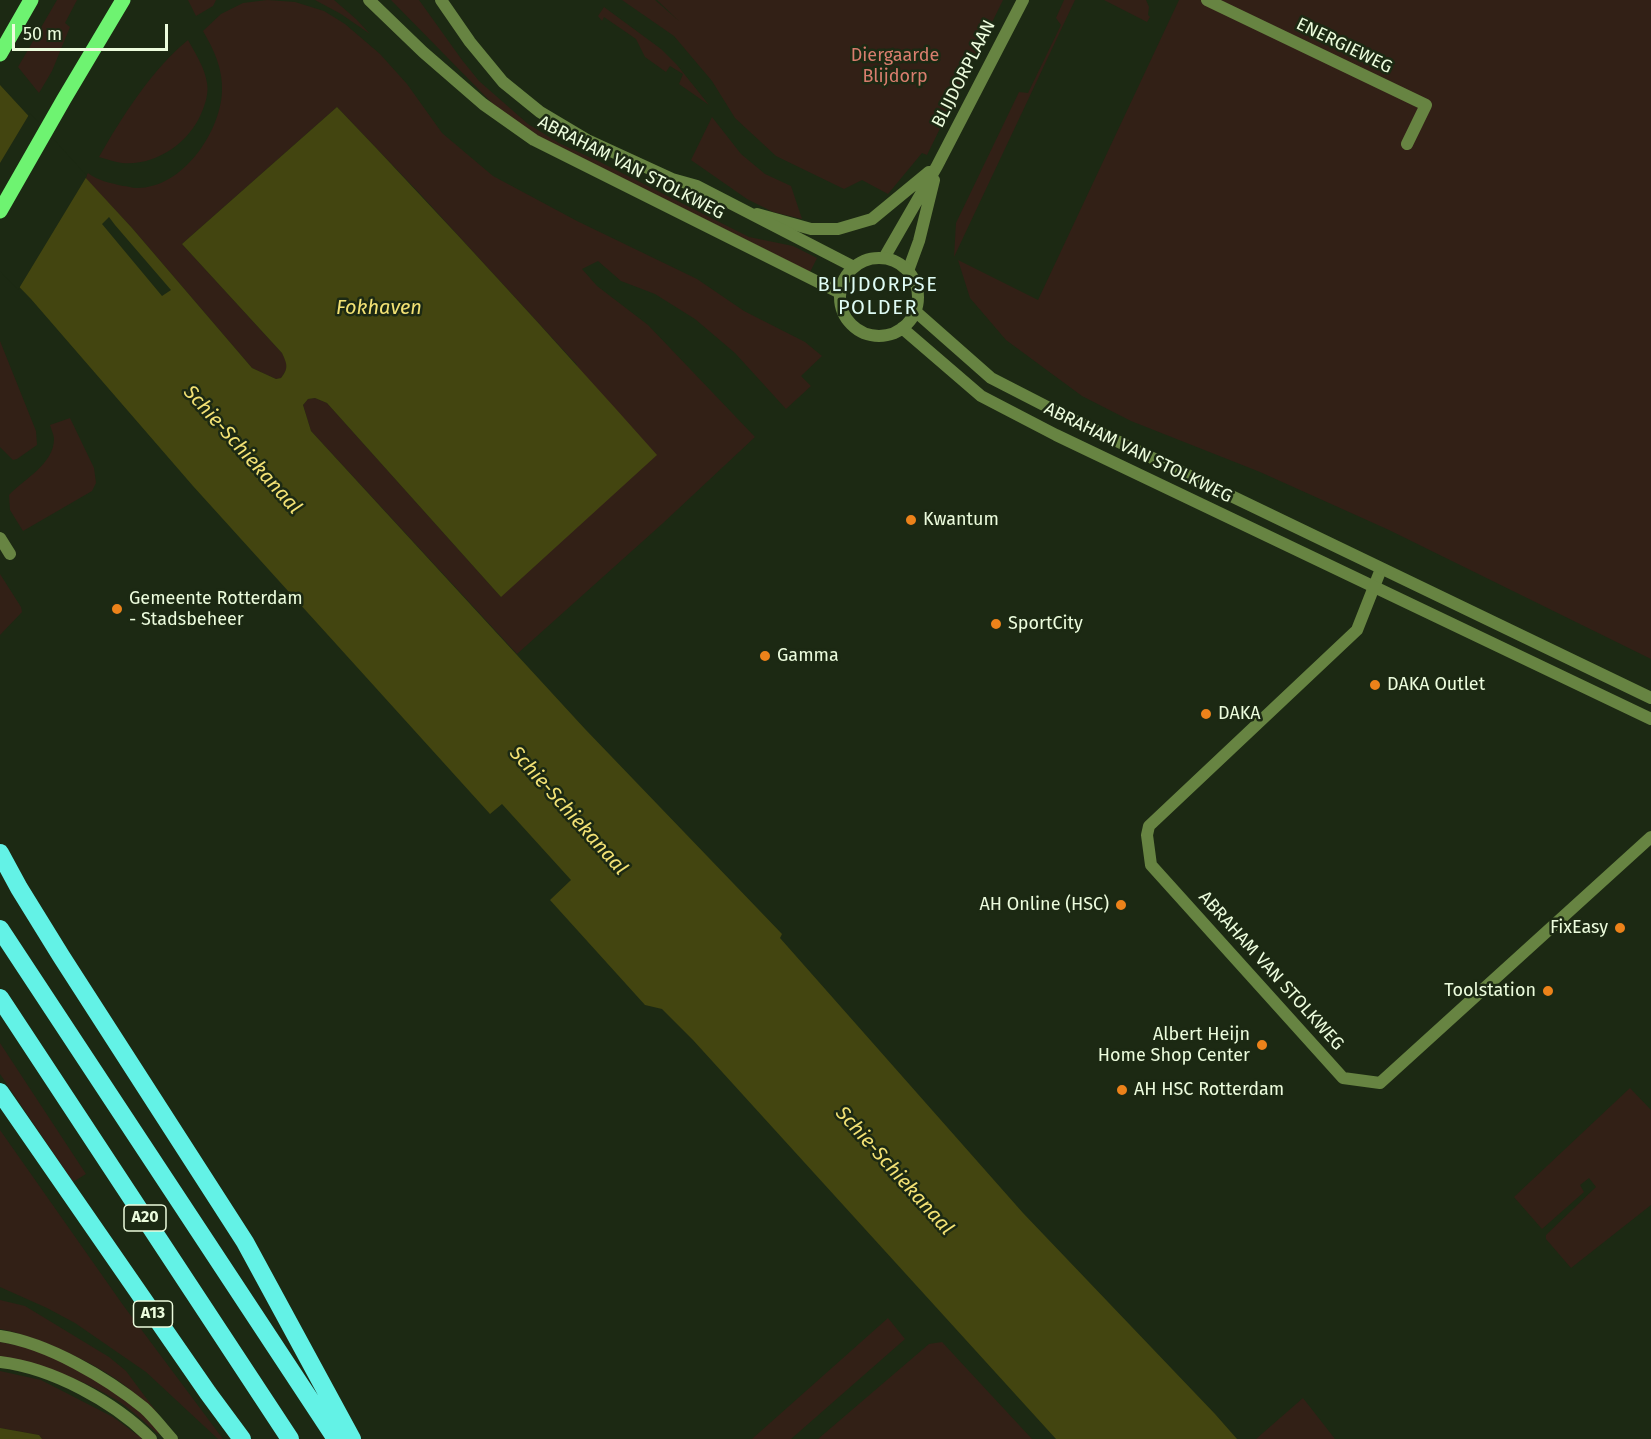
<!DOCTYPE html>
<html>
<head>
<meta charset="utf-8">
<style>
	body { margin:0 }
	#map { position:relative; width:1651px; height:1439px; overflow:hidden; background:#1c2913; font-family:"Fira Sans",sans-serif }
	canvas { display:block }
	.scale { position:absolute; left:12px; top:24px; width:156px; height:27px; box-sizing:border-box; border:3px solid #ecfcdd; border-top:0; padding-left:8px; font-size:18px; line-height:21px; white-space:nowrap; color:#ecfcdd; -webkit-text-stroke:4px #1c2913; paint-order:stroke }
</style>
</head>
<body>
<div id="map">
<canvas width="1651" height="1439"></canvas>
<div class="scale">50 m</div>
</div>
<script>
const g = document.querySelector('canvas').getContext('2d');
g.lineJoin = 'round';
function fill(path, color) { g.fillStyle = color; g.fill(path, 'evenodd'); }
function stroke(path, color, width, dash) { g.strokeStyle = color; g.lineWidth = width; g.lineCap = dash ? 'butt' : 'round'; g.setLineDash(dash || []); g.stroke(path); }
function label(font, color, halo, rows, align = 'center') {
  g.font = font + ' "Fira Sans",sans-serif'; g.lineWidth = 5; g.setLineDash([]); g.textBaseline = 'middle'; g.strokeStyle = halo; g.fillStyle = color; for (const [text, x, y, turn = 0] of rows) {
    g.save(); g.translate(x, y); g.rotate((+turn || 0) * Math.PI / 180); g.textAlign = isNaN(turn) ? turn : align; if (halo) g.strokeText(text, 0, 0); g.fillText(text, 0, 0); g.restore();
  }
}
fill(new Path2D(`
	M 57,0 L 77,0 L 65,23 L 70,27 L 52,71 L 39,93 L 18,67 Z
	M 188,0 L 216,0 L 213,6 L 196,16 Z
	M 267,0 L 295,2 L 324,11 L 345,24 L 380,54 L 407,84 L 442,133 L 493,176 L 577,221 L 697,279 L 744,311 L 805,342 L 822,356 L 801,376 L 811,386 L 786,409 L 735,353 L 695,319 L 655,294 L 621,281 L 598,261 L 582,269 L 597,286 L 648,325 L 755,437 L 662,524 L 517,654 L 311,431 L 303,405 L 308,399 L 315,398 L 327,403 L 501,597 L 577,365 L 421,195 L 337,107 L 182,244 L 282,353 C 288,365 289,367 281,378 L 276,379 L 252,368 L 132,228 L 85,178 L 88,173 C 98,181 111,183 123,186 C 127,186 132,188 136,188 C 182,189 220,133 222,92 C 223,69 214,50 203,31 L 221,14 L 243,3 Z
	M 315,0 L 334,0 L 356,19 L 370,34 L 341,14 Z
	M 391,0 L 419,0 L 462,60 L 479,81 L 528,124 L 559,143 L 600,162 L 749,237 L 793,246 L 817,258 L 810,272 L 525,130 L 492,103 Z
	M 622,0 L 655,0 L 679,21 L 657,0 L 1003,0 L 927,155 L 922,153 L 888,194 L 862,180 L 844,189 L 776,156 L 735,118 L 712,81 L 674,36 Z
	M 1064,0 L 1075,0 L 954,257 L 956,223 L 1019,92 L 1028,93 L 1061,25 L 1056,18 Z
	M 1104,0 L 1146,0 L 1149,7 L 1148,15 L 1150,17 L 1147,22 Z
	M 1179,0 L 1651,0 L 1651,659 L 1389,530 L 1260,472 L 1131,421 L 1082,396 L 1006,340 L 970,298 L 958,260 L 1038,300 Z
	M 604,7 L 661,49 L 677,65 L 709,105 L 679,84 L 683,74 L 670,66 L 666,72 L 645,57 L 636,39 L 604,17 L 602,21 L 598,16 Z
	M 188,40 C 195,53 205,68 207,83 C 209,93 205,105 201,114 C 188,144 155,166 122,163 C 115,162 107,159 99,157 C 122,117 152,69 188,40 Z
	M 712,117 L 741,154 L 765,174 L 791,186 L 802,219 L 773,212 L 747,199 L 691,160 Z
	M 0,341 L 36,431 L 37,445 L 17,459 L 13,460 L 0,447 Z
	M 70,418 L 94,468 L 96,483 L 92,491 L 23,531 L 10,510 L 9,495 C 24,479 54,464 54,439 C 54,435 51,429 50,425 Z
	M 0,574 L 21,607 L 22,612 L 0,635 Z
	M 0,1043 L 86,1174 L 73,1182 L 0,1074 Z
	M 1630,1088 L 1651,1110 L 1651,1205 L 1571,1268 L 1546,1239 L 1546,1235 L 1596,1187 L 1589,1178 L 1580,1185 L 1584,1192 L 1542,1229 L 1514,1197 Z
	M 0,1130 L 123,1305 L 223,1439 L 218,1439 L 146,1372 L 75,1323 L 47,1308 L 0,1287 Z
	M 0,1300 L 25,1306 L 109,1357 L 126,1371 L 158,1414 C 148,1405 138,1396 127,1387 C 96,1363 38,1336 0,1329 Z
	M 888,1318 L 905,1339 L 791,1439 L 752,1439 Z
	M 0,1342 C 48,1350 96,1375 133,1406 C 143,1414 152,1424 161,1432 L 158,1434 C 145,1423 132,1410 118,1401 C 82,1379 41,1364 0,1356 Z
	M 942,1342 L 1032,1439 L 818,1439 L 929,1344 Z
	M 0,1371 L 41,1380 L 113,1417 L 143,1439 L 42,1439 L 39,1435 L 0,1428 Z
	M 1303,1398 L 1335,1439 L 1256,1439 Z`), '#322016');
fill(new Path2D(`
	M 0,85 L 132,228 L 252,368 L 276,379 L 281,378 C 289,368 287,364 282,353 L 182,244 L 337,107 C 446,221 552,337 657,455 L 501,597 L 327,403 L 315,398 L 308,399 L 303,405 L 311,431 L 585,729 L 782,934 L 780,938 L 1023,1213 L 1215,1414 L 1237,1439 L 1056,1439 L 693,1040 L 662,1009 L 645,1005 L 550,900 L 571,880 L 502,804 L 490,814 L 193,486 L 31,299 L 0,267 Z
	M 0,1428 L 39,1435 L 42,1439 L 0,1439 Z`), '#434510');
fill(new Path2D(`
	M 30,113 L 87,176 L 18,290 L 0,271 L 0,163 Z
	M 109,217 L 115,225 L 171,290 L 162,296 L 102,224 Z`), '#1c2913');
stroke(new Path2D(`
	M 1207,0 L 1426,105 L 1407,144
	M 757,214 L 811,229 L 838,229 L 872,219 L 929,172
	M 884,258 L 937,166 L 1023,0
	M 908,271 L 919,241 L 934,180
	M 0,538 L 10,554
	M 1381,569 L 1357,630 L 1149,826 L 1147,835 L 1151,865 L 1343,1078 L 1380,1083 L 1651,837`), '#678442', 12);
stroke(new Path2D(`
	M 369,0 L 423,52 L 483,104 L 534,140 L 840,293
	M 441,0 L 470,42 L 503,82 L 540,112 L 587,140 L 672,179 L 697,186 L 854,267
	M840 297a39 39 0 1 1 78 0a39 39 0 1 1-78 0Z
	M 915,311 L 991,378 L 1065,416 L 1651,698
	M 902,328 L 981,396 L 1056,435 L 1651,719
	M 0,1336 C 48,1343 107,1378 144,1408 C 154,1417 163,1429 172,1439
	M 0,1362 C 52,1368 115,1402 151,1439`), '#678442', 12);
stroke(new Path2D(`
	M 0,54 L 31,0
	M 0,211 L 64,99 L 123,0`), '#6ef371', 15);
stroke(new Path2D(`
	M 0,853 L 19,888 L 61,956 L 245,1242 L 352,1439
	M 0,929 L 336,1439
	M 0,998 L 290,1439
	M 0,1092 L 208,1393 L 242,1439`), '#63f2e6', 18);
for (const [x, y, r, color] of [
	[911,520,6,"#ec821a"],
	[117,609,6,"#ec821a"],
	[996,624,6,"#ec821a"],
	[765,656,6,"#ec821a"],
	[1375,685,6,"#ec821a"],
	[1206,714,6,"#ec821a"],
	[1121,905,6,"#ec821a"],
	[1620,928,6,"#ec821a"],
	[1548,991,6,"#ec821a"],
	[1262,1045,6,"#ec821a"],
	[1122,1090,6,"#ec821a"]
]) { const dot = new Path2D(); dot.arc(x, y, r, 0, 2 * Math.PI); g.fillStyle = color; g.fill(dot); stroke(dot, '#1c2913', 2); }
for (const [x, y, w] of [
	[145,1218,42],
	[153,1314,39]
]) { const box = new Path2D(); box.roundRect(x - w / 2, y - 13, w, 26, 4.5); g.fillStyle = '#1c2913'; g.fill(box); stroke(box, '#ecfcdd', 1.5); }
label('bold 16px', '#ecfcdd', null, [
	["A20",145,1218],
	["A13",153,1314]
]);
label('18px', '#ecfcdd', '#1c2913', [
	["ENERGIEWEG",1344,46,26],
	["BLIJDORPLAAN",964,74,-63],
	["ABRAHAM VAN STOLKWEG",631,168,27],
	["ABRAHAM VAN STOLKWEG",1138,453,26],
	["ABRAHAM VAN STOLKWEG",1271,971,48]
]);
label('18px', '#d87e6e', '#1c2913', [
	["Diergaarde",895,56],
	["Blijdorp",895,77]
]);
label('18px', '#ecfcdd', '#1c2913', [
	["Kwantum",923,520],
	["Gemeente Rotterdam",129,599],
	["- Stadsbeheer",129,620],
	["SportCity",1008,624],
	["Gamma",777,656],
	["DAKA Outlet",1387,685],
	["DAKA",1218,714],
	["AH Online (HSC)",1109,905,"right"],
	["FixEasy",1608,928,"right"],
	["Toolstation",1536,991,"right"],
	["Albert Heijn",1250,1035,"right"],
	["Home Shop Center",1250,1056,"right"],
	["AH HSC Rotterdam",1134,1090]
], 'left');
g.letterSpacing = '1.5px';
label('20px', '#dffcf5', '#1c2913', [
	["BLIJDORPSE",878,285],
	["POLDER",878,308]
]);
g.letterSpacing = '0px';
label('italic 20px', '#f3e274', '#1c2913', [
	["Fokhaven",379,308],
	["Schie-Schiekanaal",242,450,48],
	["Schie-Schiekanaal",568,811,48],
	["Schie-Schiekanaal",894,1171,48]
]);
</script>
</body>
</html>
